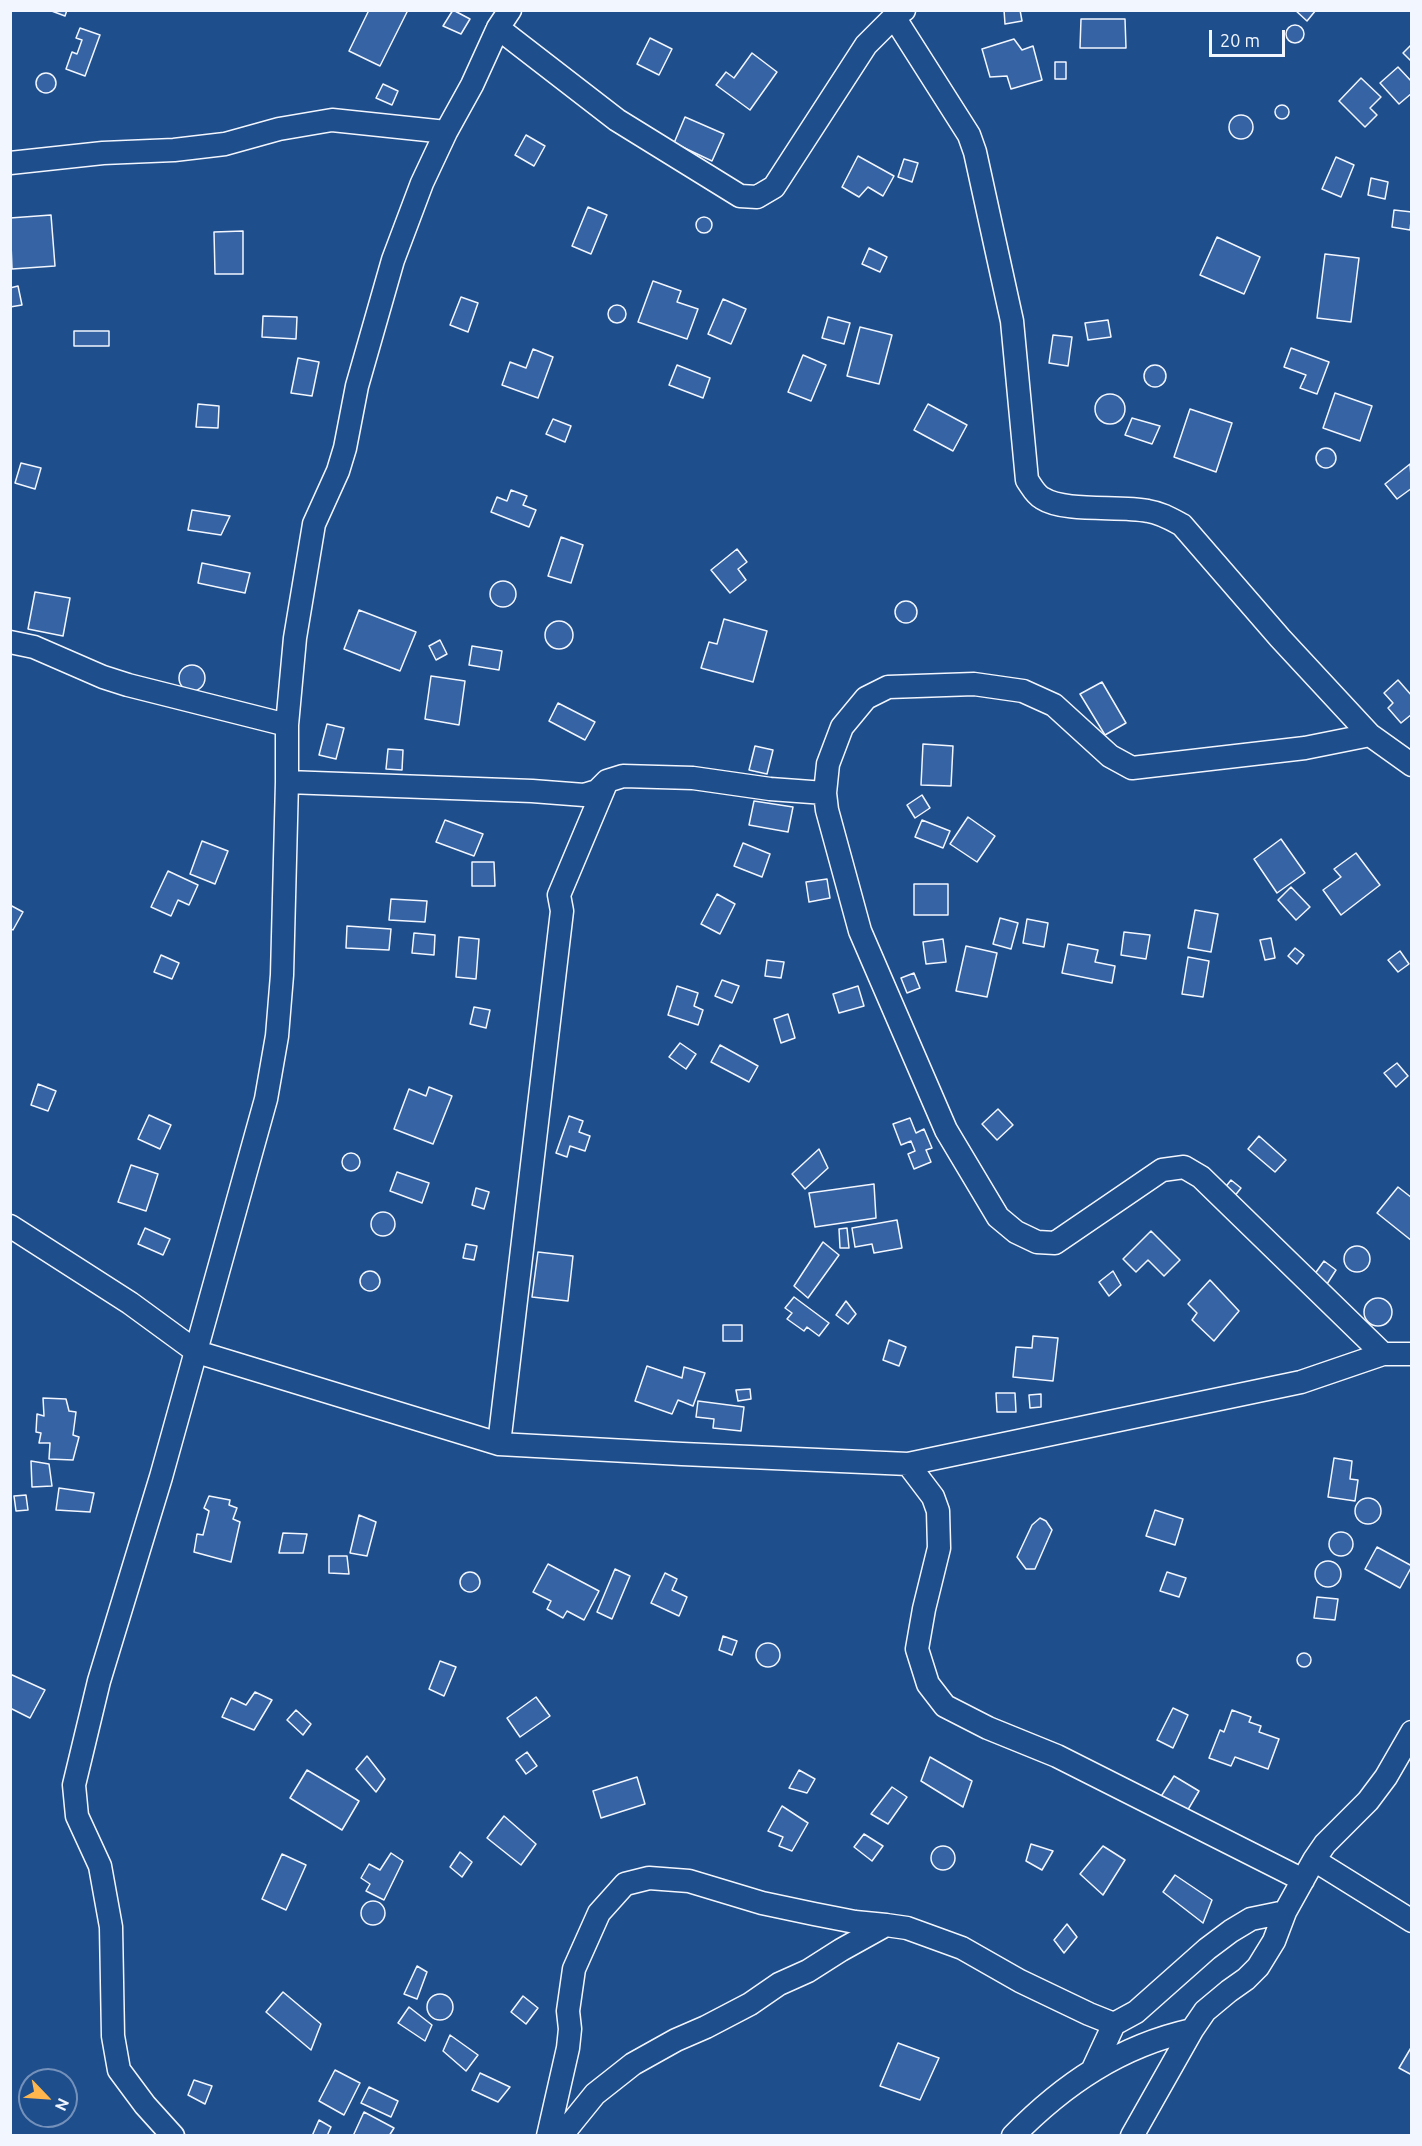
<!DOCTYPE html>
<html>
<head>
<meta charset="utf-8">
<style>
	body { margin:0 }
	#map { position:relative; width:1422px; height:2146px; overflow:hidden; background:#1f4e8c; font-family:Ubuntu,sans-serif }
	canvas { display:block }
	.frame { position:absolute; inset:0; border:12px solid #f2f6ff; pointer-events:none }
	.north { position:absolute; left:18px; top:2068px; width:60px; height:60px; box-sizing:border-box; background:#1f4e8c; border:2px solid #7391ba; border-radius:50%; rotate:115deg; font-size:16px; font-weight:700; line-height:24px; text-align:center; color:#f2f6ff }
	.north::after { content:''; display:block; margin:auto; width:21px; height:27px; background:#ffb74d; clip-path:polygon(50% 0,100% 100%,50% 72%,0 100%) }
	.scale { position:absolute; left:1209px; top:30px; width:76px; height:27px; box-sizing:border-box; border:3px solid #f2f6ff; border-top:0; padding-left:8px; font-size:18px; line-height:21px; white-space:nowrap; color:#f2f6ff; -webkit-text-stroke:4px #1f4e8c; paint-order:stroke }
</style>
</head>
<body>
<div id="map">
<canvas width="1422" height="2146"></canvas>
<div class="frame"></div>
<div class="north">N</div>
<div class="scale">20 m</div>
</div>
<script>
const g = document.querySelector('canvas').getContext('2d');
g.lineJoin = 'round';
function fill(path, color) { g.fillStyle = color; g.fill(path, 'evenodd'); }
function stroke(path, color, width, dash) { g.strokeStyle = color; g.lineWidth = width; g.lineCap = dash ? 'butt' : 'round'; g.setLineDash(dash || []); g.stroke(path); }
const building = new Path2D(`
	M 49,10 L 67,10 L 65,16 Z
	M 369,10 L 408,10 L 380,66 L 349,51 Z
	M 453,10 L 470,19 L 461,34 L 443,26 Z
	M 1004,10 L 1020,10 L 1022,21 L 1005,24 Z
	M 1295,10 L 1316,10 L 1307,21 Z
	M 1081,19 L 1125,19 L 1126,48 L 1080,48 Z
	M1286 34a9 9 0 1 1 18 0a9 9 0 1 1-18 0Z
	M 80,28 L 100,35 L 85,76 L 66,69 L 72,52 L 77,54 L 82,40 L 76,38 Z
	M 650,38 L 672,49 L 659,75 L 637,64 Z
	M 1014,39 L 1022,50 L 1033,46 L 1042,80 L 1011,89 L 1007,76 L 990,77 L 982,49 Z
	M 1412,44 L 1412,61 L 1411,61 L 1403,53 Z
	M 752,53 L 777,72 L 750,110 L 716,85 L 726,72 L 734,78 Z
	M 1055,62 L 1066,62 L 1066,79 L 1055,79 Z
	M 1398,67 L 1412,82 L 1412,93 L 1399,104 L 1380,83 Z
	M36 83a10 10 0 1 1 20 0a10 10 0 1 1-20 0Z
	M 1361,78 L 1381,97 L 1370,108 L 1377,115 L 1365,127 L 1339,101 Z
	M 383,84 L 398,91 L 392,105 L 376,98 Z
	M1275 112a7 7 0 1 1 14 0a7 7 0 1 1-14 0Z
	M1229 127a12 12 0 1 1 24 0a12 12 0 1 1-24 0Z
	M 685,117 L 724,134 L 712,161 L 674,143 Z
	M 526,135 L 545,146 L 534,166 L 515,155 Z
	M 858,156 L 894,176 L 883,196 L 868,187 L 859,197 L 842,187 Z
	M 1336,157 L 1354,165 L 1341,197 L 1322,189 Z
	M 904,159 L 918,163 L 912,182 L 898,177 Z
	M 1371,178 L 1388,182 L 1385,199 L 1368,195 Z
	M 588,207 L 607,215 L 591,254 L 572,246 Z
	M 1394,210 L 1412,212 L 1410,230 L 1392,227 Z
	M 51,215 L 55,266 L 12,269 L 10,218 Z
	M696 225a8 8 0 1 1 16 0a8 8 0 1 1-16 0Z
	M 243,231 L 243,274 L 215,274 L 214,232 Z
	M 1217,237 L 1260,257 L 1244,294 L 1200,275 Z
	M 869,248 L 887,257 L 880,272 L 862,264 Z
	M 1325,254 L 1359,258 L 1351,322 L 1317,318 Z
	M 653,281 L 681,291 L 677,302 L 698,309 L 687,339 L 638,322 Z
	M 18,286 L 22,305 L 10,307 L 10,288 Z
	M 461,297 L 478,303 L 468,332 L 450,325 Z
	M 723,299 L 746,309 L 731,344 L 708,334 Z
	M608 314a9 9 0 1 1 18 0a9 9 0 1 1-18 0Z
	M 263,316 L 297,317 L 296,339 L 262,337 Z
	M 828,317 L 850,323 L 844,344 L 822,338 Z
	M 1108,320 L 1111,337 L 1088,340 L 1085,323 Z
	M 860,327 L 892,335 L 879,384 L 847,376 Z
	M 74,331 L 109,331 L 109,346 L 74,346 Z
	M 1053,335 L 1072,337 L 1068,366 L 1049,363 Z
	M 1291,348 L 1329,362 L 1317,394 L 1300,388 L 1306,375 L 1284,367 Z
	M 533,349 L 553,357 L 538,398 L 502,385 L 510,362 L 526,368 Z
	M 803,355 L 826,365 L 811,401 L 788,392 Z
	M 298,358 L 319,362 L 312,396 L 291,393 Z
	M 677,365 L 710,378 L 703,398 L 669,385 Z
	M1144 376a11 11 0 1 1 22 0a11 11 0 1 1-22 0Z
	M 1335,393 L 1372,406 L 1360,441 L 1323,428 Z
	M1095 409a15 15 0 1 1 30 0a15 15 0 1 1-30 0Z
	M 198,404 L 219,406 L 218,428 L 196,427 Z
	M 928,404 L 967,425 L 953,451 L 914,430 Z
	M 1190,409 L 1232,423 L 1216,472 L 1174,457 Z
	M 1132,418 L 1160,426 L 1152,444 L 1125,435 Z
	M 553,419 L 571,426 L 565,442 L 546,434 Z
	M1316 458a10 10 0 1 1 20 0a10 10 0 1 1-20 0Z
	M 21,463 L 41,468 L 35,489 L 15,483 Z
	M 1410,464 L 1412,488 L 1397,499 L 1385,484 Z
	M 511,490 L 527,496 L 523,505 L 536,510 L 529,527 L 491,512 L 497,497 L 507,501 Z
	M 192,510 L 230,516 L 221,535 L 188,530 Z
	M 561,537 L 583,545 L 571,583 L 548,576 Z
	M 737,549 L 747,562 L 738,569 L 746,580 L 730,593 L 711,570 Z
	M 202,563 L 250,573 L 245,593 L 198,583 Z
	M490 594a13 13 0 1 1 26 0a13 13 0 1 1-26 0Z
	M 35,592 L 70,598 L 63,636 L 28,629 Z
	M895 612a11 11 0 1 1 22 0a11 11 0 1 1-22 0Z
	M 359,610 L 416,632 L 400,671 L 344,649 Z
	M 724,619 L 767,631 L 753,682 L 701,668 L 709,642 L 717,644 Z
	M545 635a14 14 0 1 1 28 0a14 14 0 1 1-28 0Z
	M 440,640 L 447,654 L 436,660 L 429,646 Z
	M 472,646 L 502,651 L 499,670 L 469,665 Z
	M179 678a13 13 0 1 1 26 0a13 13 0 1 1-26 0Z
	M 431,676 L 465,681 L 459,725 L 425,719 Z
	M 1398,680 L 1412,696 L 1412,714 L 1401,723 L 1388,708 L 1393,703 L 1384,693 Z
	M 1102,682 L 1126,723 L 1105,735 L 1080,694 Z
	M 558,703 L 595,722 L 585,740 L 549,721 Z
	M 327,724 L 344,728 L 336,759 L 319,755 Z
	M 923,744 L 953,746 L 951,786 L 921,785 Z
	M 755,746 L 773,750 L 767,774 L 749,770 Z
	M 388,749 L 403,750 L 402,770 L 386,769 Z
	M 922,795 L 930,808 L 915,818 L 907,805 Z
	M 754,801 L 793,807 L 788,832 L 749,825 Z
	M 968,817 L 995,836 L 977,862 L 950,844 Z
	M 445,820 L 483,834 L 474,856 L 436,842 Z
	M 922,820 L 950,831 L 943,848 L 915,837 Z
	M 1281,839 L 1305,873 L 1277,893 L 1254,859 Z
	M 202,841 L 228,851 L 215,884 L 190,874 Z
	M 743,843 L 770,854 L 762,877 L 734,866 Z
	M 1356,853 L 1380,885 L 1341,915 L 1323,890 L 1341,877 L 1334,869 Z
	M 472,862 L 494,862 L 495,886 L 472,886 Z
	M 168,871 L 198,885 L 189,905 L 178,900 L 171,916 L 151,907 Z
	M 827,879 L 830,898 L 809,902 L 806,882 Z
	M 914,884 L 948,884 L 948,915 L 914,915 Z
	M 1291,887 L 1310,907 L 1296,920 L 1278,900 Z
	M 717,894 L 735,904 L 720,934 L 701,924 Z
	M 391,899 L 427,901 L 425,922 L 389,920 Z
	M 10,905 L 23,912 L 13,930 L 10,928 Z
	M 1195,910 L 1218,914 L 1211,952 L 1188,948 Z
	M 1000,918 L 1018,923 L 1011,949 L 993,944 Z
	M 1027,919 L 1048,923 L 1044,947 L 1023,943 Z
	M 347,926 L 391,929 L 389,950 L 346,948 Z
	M 1124,932 L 1150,935 L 1146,959 L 1121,955 Z
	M 414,933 L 435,935 L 434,955 L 412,953 Z
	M 459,937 L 479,939 L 476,979 L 456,977 Z
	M 1271,938 L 1275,958 L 1265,960 L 1260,940 Z
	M 943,939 L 946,962 L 926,964 L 923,942 Z
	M 1068,944 L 1098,950 L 1095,962 L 1115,966 L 1112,983 L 1062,973 Z
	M 966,946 L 997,953 L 987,997 L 956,991 Z
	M 1295,948 L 1304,955 L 1297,964 L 1288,956 Z
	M 1400,951 L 1409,964 L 1398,972 L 1388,960 Z
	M 161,955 L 179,963 L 172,979 L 154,972 Z
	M 1188,957 L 1209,961 L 1203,997 L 1182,994 Z
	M 767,960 L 784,962 L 781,978 L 765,976 Z
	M 914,973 L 920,988 L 907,993 L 901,978 Z
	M 722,980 L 739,986 L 732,1003 L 715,996 Z
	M 677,986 L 698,993 L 694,1006 L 703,1010 L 698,1025 L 668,1015 Z
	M 858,986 L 864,1006 L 839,1013 L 833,994 Z
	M 474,1007 L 490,1010 L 486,1028 L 470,1024 Z
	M 788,1014 L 795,1038 L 781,1043 L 774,1019 Z
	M 680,1043 L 696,1054 L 686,1069 L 669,1057 Z
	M 720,1045 L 758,1066 L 749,1082 L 711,1062 Z
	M 1397,1063 L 1408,1076 L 1396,1087 L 1384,1073 Z
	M 38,1084 L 56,1091 L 48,1111 L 31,1105 Z
	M 429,1087 L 452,1096 L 433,1144 L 394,1129 L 409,1089 L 426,1096 Z
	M 998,1109 L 1013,1125 L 997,1140 L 982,1124 Z
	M 149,1115 L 171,1125 L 160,1149 L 138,1139 Z
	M 569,1116 L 583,1121 L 579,1132 L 590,1136 L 585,1151 L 570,1146 L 567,1157 L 556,1153 Z
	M 910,1118 L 916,1133 L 924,1129 L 932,1148 L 926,1150 L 931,1162 L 914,1169 L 908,1154 L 915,1151 L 911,1141 L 901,1145 L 893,1124 Z
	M 1259,1136 L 1286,1160 L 1275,1172 L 1248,1149 Z
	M 819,1149 L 828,1168 L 805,1189 L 792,1174 Z
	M342 1162a9 9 0 1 1 18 0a9 9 0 1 1-18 0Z
	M 131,1165 L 158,1174 L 146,1211 L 118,1202 Z
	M 397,1172 L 429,1183 L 422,1203 L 390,1191 Z
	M 1231,1180 L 1241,1188 L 1230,1202 L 1220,1194 Z
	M 874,1184 L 876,1218 L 815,1227 L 809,1193 Z
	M 1398,1187 L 1412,1198 L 1412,1241 L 1377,1213 Z
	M 476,1188 L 489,1192 L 484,1209 L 472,1205 Z
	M371 1224a12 12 0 1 1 24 0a12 12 0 1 1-24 0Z
	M 897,1220 L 902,1248 L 874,1253 L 872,1244 L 855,1247 L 852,1228 Z
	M 145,1228 L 170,1239 L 163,1255 L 138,1244 Z
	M 847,1228 L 849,1248 L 840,1248 L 839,1229 Z
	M 1151,1231 L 1180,1260 L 1164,1276 L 1148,1260 L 1136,1272 L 1123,1259 Z
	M 823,1242 L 839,1255 L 808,1298 L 794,1286 Z
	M 466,1244 L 477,1246 L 474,1260 L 463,1258 Z
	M1344 1259a13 13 0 1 1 26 0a13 13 0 1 1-26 0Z
	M 538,1252 L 573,1256 L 568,1301 L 532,1297 Z
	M 1324,1261 L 1336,1270 L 1327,1284 L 1314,1275 Z
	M360 1281a10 10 0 1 1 20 0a10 10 0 1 1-20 0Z
	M 1113,1271 L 1121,1285 L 1109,1296 L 1099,1282 Z
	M 1210,1280 L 1239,1311 L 1214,1341 L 1192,1320 L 1197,1313 L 1188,1304 Z
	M 794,1297 L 829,1323 L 819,1336 L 807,1327 L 804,1331 L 787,1319 L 792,1313 L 785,1308 Z
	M1364 1312a14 14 0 1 1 28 0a14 14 0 1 1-28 0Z
	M 846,1301 L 856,1314 L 848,1324 L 836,1315 Z
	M 723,1325 L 742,1325 L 742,1341 L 723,1341 Z
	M 1033,1336 L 1058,1338 L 1053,1381 L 1013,1377 L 1016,1347 L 1032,1348 Z
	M 889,1340 L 906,1347 L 899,1366 L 883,1360 Z
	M 647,1366 L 682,1378 L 684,1367 L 705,1373 L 693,1406 L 678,1400 L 672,1414 L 635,1401 Z
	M 750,1389 L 751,1399 L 738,1401 L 736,1390 Z
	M 996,1393 L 1015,1393 L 1016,1412 L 997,1412 Z
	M 1041,1394 L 1041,1407 L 1030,1408 L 1029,1395 Z
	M 43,1398 L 66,1399 L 69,1411 L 76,1412 L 73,1435 L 79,1437 L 73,1460 L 49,1459 L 50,1443 L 39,1443 L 41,1433 L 36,1432 L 37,1414 L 44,1416 Z
	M 698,1401 L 744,1407 L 741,1431 L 713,1428 L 714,1419 L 696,1417 Z
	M 1334,1458 L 1352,1461 L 1350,1479 L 1358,1480 L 1355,1501 L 1328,1497 Z
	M 31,1461 L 49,1464 L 52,1486 L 32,1487 Z
	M 59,1488 L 94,1493 L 90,1512 L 56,1510 Z
	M 26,1495 L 28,1510 L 16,1511 L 14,1496 Z
	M 209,1496 L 230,1500 L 229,1505 L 237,1508 L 233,1519 L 240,1522 L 231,1562 L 194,1552 L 197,1534 L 203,1535 L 209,1511 L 204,1508 Z
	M1355 1511a13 13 0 1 1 26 0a13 13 0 1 1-26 0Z
	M 1155,1510 L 1183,1519 L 1175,1545 L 1146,1536 Z
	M 359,1515 L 376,1522 L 367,1556 L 350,1553 Z
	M 1040,1518 L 1046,1521 L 1052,1530 L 1035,1569 L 1026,1569 L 1017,1557 L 1032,1525 Z
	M1329 1544a12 12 0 1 1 24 0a12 12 0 1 1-24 0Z
	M 283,1533 L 307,1534 L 303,1553 L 279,1553 Z
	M 1377,1547 L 1412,1566 L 1400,1588 L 1365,1569 Z
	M 329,1556 L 347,1556 L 349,1574 L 329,1573 Z
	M1315 1574a13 13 0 1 1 26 0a13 13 0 1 1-26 0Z
	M 548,1564 L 599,1591 L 584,1620 L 567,1611 L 563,1618 L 547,1609 L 551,1601 L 533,1592 Z
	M 615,1569 L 630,1576 L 612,1619 L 597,1612 Z
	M 1167,1572 L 1186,1578 L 1179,1597 L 1160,1591 Z
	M460 1582a10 10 0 1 1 20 0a10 10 0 1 1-20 0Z
	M 665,1573 L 677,1579 L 672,1590 L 687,1597 L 679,1616 L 651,1603 Z
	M 1317,1597 L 1338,1599 L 1335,1620 L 1314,1618 Z
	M 723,1636 L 737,1641 L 732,1655 L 719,1650 Z
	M756 1655a12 12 0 1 1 24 0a12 12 0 1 1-24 0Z
	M1297 1660a7 7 0 1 1 14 0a7 7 0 1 1-14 0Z
	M 440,1661 L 456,1667 L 444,1696 L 429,1689 Z
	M 10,1674 L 45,1690 L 30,1718 L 10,1708 Z
	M 255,1692 L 272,1700 L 254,1730 L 222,1717 L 231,1698 L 246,1705 Z
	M 536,1697 L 550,1716 L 520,1737 L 507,1718 Z
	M 1173,1708 L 1188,1715 L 1173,1748 L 1157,1740 Z
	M 296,1710 L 311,1724 L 303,1735 L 287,1720 Z
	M 1232,1710 L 1251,1717 L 1249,1722 L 1261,1726 L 1259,1732 L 1279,1739 L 1268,1769 L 1235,1757 L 1231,1766 L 1209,1758 L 1220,1730 L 1224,1732 Z
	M 527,1752 L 537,1766 L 526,1774 L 516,1760 Z
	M 367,1756 L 385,1779 L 376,1792 L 356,1769 Z
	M 930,1757 L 972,1781 L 963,1807 L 921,1781 Z
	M 307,1770 L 359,1801 L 342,1830 L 290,1798 Z
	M 799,1770 L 815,1779 L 807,1793 L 789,1788 Z
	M 1174,1776 L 1199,1791 L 1186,1813 L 1160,1798 Z
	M 637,1777 L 645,1804 L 601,1818 L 593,1791 Z
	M 892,1787 L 907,1797 L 888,1824 L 871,1814 Z
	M 782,1806 L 808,1823 L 792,1851 L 779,1846 L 783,1837 L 768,1831 Z
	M 504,1816 L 536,1844 L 521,1865 L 487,1838 Z
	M 864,1834 L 883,1846 L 872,1861 L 854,1847 Z
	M 1031,1844 L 1053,1851 L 1042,1870 L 1026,1861 Z
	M931 1858a12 12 0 1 1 24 0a12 12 0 1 1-24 0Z
	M 1103,1846 L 1125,1860 L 1103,1895 L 1080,1874 Z
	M 460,1852 L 472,1862 L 462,1877 L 450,1867 Z
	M 391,1853 L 403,1861 L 384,1900 L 366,1891 L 370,1884 L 361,1878 L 369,1864 L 380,1870 Z
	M 282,1854 L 306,1865 L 286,1910 L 262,1899 Z
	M 1175,1875 L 1212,1900 L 1203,1923 L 1163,1892 Z
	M361 1913a12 12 0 1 1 24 0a12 12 0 1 1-24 0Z
	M 1067,1924 L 1077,1937 L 1064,1953 L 1054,1940 Z
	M 417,1966 L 427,1972 L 417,1999 L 404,1994 Z
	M 283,1992 L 321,2024 L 311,2050 L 266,2012 Z
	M427 2007a13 13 0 1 1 26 0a13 13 0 1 1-26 0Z
	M 523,1996 L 538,2008 L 526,2024 L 511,2012 Z
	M 409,2007 L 432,2025 L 425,2041 L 398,2023 Z
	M 450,2035 L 478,2055 L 466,2071 L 443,2051 Z
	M 898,2043 L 939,2058 L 920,2100 L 880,2086 Z
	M 1412,2046 L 1412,2075 L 1399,2068 Z
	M 335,2070 L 360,2083 L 344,2115 L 319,2101 Z
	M 480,2073 L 510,2087 L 498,2102 L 472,2090 Z
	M 194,2080 L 212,2086 L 205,2104 L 188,2095 Z
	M 369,2087 L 398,2101 L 391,2117 L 361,2103 Z
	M 364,2112 L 394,2128 L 389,2136 L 353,2136 Z
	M 319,2120 L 331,2127 L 327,2136 L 312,2136 Z`);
fill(building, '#3563a3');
stroke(building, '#f2f6ff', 1.5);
const minor = new Path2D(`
	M 904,10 L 894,17 L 969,135 L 975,152 L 1012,321 L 1027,480 C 1032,487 1035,494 1042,498 C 1065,513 1120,505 1148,511 C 1161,513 1171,519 1182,525 L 1280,638 L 1370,735 L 1412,765
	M 498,28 L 617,120 L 740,196 L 757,197 L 774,187 L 866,45 L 894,17
	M 10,163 L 103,153 L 174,150 L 225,144 L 279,129 L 332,120 L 446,132
	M 10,642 L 34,647 L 103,677 L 128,685 L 287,725
	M 1370,735 L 1305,748 L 1132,768 L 1110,756 L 1054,705 L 1023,691 L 974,684 L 888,687 L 866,698 L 842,727 L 828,764 L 825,793 L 827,810 L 860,931 L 946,1130 L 998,1217 L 1016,1232 L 1037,1242 L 1055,1243 L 1162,1170 L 1184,1167 L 1201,1177 L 1383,1354
	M 287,782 L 532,791 L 584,795 L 597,791 L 607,781 L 623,776 L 693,778 L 770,789 L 825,793
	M 10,1226 L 130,1303 L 197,1352 L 499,1444 L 682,1454 L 908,1464 L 1301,1382 L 1383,1354 L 1412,1354
	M 499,1444 L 562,911 L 559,895 L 607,781
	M 908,1464 L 933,1497 L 938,1511 L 939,1548 L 924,1609 L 917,1649 L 928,1684 L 945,1706 L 988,1728 L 1057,1756 L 1303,1880
	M 1314,1860 L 1412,1921
	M 1093,2069 L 1114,2024 L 1136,2012 L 1207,1949 L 1231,1931 L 1251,1919 L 1285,1912
	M 173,2136 L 145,2105 L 119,2070 L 113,2036 L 111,1927 L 100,1866 L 77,1816 L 74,1785 L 99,1681 L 161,1477 L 266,1099 L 277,1036 L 282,975 L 287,782 L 287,725 L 295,638 L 314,524 L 338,471 L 345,448 L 357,386 L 393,260 L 422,183 L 446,132 L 472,85 L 498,28 L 510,10
	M 548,2136 L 568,2048 L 570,2029 L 568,2011 L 574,1969 L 599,1913 L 625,1884 L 649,1878 L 689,1881 L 762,1903 L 814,1914 L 855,1922 L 886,1925
	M 561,2136 L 595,2094 L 633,2064 L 676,2040 L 706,2027 L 750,2004 L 779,1984 L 808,1971 L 841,1950 L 886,1925 L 907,1928 L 962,1948 L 1020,1981 L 1089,2014 L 1114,2024
	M 1013,2136 C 1064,2084 1120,2046 1192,2030
	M 1132,2136 L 1192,2030 L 1205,2011 L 1229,1991 L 1246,1979 L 1258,1967 L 1274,1941 L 1285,1912 L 1314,1860 L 1325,1844 L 1368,1801 L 1386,1777 L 1412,1732`);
stroke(minor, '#f2f6ff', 25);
stroke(minor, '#1f4e8c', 22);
</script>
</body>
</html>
